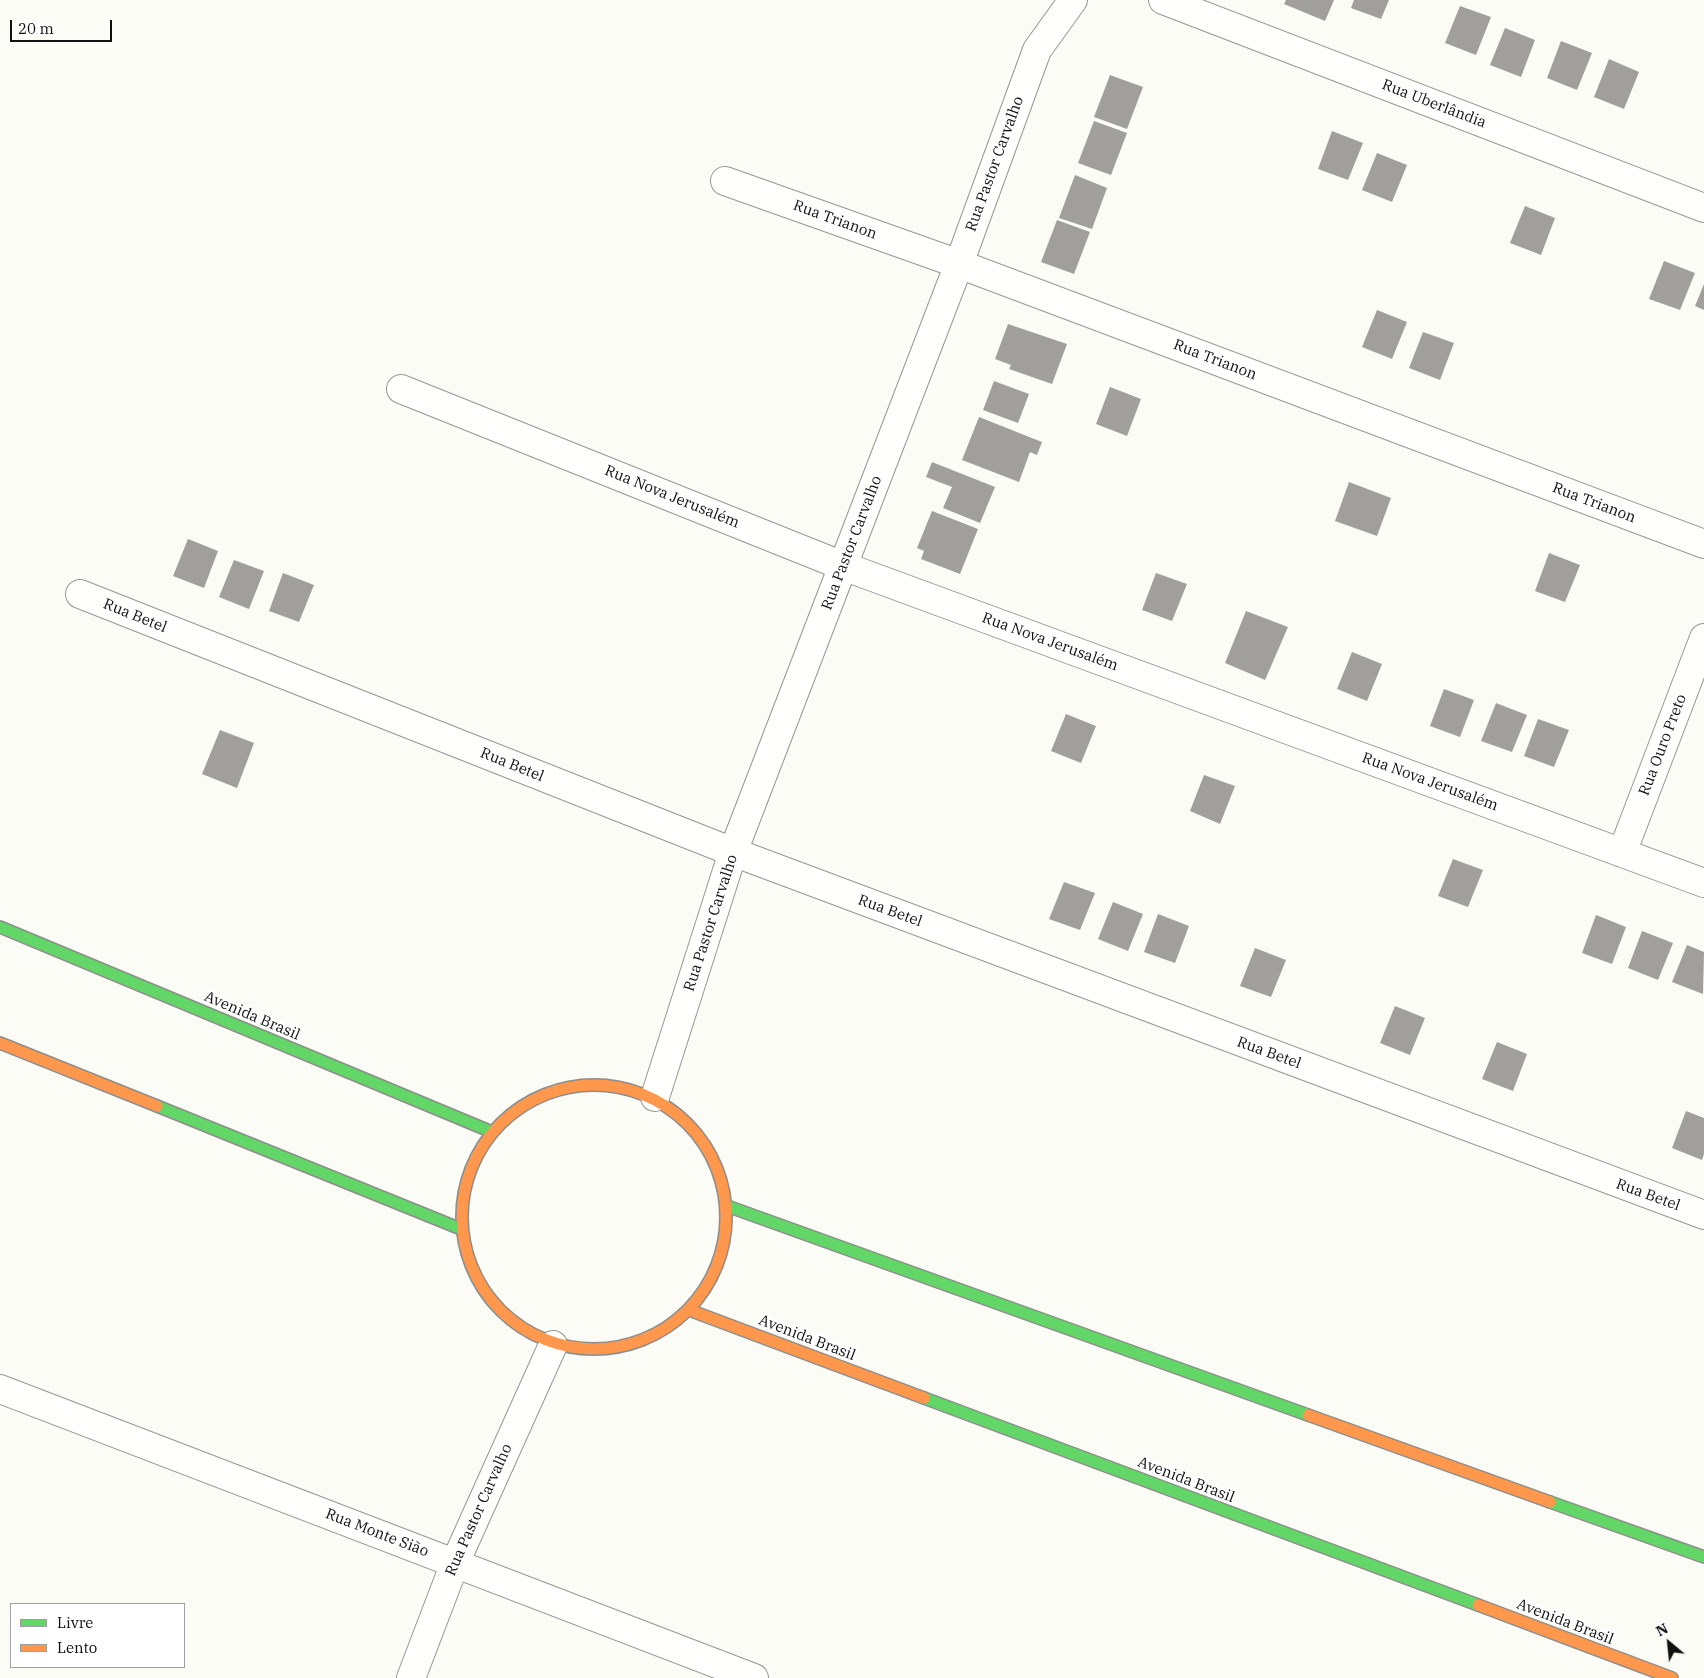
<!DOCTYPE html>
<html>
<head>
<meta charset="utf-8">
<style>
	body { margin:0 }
	#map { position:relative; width:1704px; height:1678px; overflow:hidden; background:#fcfcf7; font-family:"IBM Plex Serif",serif }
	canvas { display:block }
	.legend { position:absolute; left:10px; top:1603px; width:175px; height:65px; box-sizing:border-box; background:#fff; border:1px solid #9f9f9f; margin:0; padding:6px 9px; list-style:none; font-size:15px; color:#101010 }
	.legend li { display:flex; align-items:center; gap:10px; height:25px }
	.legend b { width:25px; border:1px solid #9f9f9f }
	.north { position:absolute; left:1644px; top:1618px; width:50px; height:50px; -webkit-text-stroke:4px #fff; paint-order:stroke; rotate:332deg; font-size:14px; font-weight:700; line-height:20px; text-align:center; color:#101010 }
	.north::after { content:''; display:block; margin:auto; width:18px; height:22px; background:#101010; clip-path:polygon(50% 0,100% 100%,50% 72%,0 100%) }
	.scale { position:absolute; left:10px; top:20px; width:102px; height:22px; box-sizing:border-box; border:2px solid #101010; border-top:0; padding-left:6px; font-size:15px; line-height:18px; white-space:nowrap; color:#101010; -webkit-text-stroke:4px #fff; paint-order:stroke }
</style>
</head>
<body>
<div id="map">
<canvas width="1704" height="1678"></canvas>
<ul class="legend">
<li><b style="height:6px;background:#63d668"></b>Livre</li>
<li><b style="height:6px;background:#ff974d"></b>Lento</li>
</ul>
<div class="north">N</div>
<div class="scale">20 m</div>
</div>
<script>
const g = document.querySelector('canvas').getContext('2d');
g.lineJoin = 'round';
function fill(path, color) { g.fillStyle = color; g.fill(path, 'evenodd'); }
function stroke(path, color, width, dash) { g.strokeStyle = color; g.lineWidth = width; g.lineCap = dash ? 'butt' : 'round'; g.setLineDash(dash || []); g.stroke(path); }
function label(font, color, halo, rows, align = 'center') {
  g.font = font + ' "IBM Plex Serif",serif'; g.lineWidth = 5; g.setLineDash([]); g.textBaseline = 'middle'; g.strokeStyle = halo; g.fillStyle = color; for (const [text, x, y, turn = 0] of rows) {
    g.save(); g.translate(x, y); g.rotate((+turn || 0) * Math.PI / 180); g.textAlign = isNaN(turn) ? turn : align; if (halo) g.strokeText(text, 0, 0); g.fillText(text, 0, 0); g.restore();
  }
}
fill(new Path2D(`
	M 1286,0 L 1334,0 L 1325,21 L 1284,4 Z
	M 1354,0 L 1389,0 L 1381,19 L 1351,8 Z
	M 1460,6 L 1491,17 L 1476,55 L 1445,43 Z
	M 1505,28 L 1535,40 L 1521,77 L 1490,65 Z
	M 1561,41 L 1592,53 L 1577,90 L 1547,78 Z
	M 1609,59 L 1639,72 L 1624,109 L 1594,97 Z
	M 1110,75 L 1143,87 L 1127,129 L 1094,117 Z
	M 1094,121 L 1127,133 L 1111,175 L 1078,163 Z
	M 1332,131 L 1363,143 L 1348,180 L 1318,169 Z
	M 1377,153 L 1407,165 L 1392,202 L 1362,190 Z
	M 1075,175 L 1107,188 L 1092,229 L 1059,218 Z
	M 1525,206 L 1555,218 L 1541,255 L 1510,243 Z
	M 1057,220 L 1090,232 L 1074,274 L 1041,262 Z
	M 1664,261 L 1695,273 L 1680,310 L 1649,299 Z
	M 1704,284 L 1704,310 L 1695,306 Z
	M 1377,310 L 1407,322 L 1392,359 L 1362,347 Z
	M 1008,324 L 1067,344 L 1052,384 L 1009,369 L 1011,365 L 995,359 Z
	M 1423,332 L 1454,343 L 1440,380 L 1409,368 Z
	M 994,381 L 1029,394 L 1018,423 L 983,410 Z
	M 1110,387 L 1141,399 L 1127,436 L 1096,424 Z
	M 979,417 L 1042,442 L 1037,455 L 1030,452 L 1019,482 L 962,460 Z
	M 932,462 L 995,487 L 980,523 L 943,508 L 952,487 L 926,477 Z
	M 1349,482 L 1391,498 L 1377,536 L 1335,521 Z
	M 932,511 L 978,529 L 960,574 L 921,559 L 924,551 L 917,548 Z
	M 188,539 L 218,551 L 204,588 L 173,576 Z
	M 1549,553 L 1580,565 L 1565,602 L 1535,591 Z
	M 234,560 L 264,571 L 249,609 L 219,597 Z
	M 283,573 L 314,585 L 299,622 L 269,611 Z
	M 1156,573 L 1187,584 L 1172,621 L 1142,610 Z
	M 1246,611 L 1288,627 L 1265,680 L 1225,663 Z
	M 1352,652 L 1382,664 L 1367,701 L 1337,689 Z
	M 1444,689 L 1474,700 L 1460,737 L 1430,726 Z
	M 1496,703 L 1527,715 L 1512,752 L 1481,741 Z
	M 1066,714 L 1096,726 L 1081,763 L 1051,751 Z
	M 1538,719 L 1569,730 L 1554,767 L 1524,756 Z
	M 220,730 L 254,743 L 237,788 L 202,774 Z
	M 1204,775 L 1235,786 L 1220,824 L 1190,811 Z
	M 1453,859 L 1483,870 L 1468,907 L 1438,896 Z
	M 1064,882 L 1095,893 L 1080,930 L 1049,919 Z
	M 1113,902 L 1143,914 L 1128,951 L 1098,939 Z
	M 1158,914 L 1189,926 L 1175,963 L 1144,952 Z
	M 1596,915 L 1626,927 L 1612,964 L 1582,953 Z
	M 1642,931 L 1673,943 L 1658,980 L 1628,968 Z
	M 1687,945 L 1704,952 L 1703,994 L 1672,982 Z
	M 1255,948 L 1286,960 L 1271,997 L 1240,986 Z
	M 1395,1006 L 1425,1018 L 1410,1055 L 1380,1043 Z
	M 1497,1042 L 1527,1054 L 1513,1091 L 1482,1079 Z
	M 1686,1111 L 1704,1118 L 1704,1154 L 1702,1160 L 1672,1148 Z`), '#a09f9c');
const street = new Path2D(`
	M 1163,0 L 1704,208
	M 725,181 L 959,264 L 1704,544
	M 401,389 L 843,566 L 1704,883
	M 80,594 L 733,852 L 1704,1215
	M 1622,853 L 1704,638
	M 655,1097 L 733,852 L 959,264 L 1037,50 L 1073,0
	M 0,1389 L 754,1678
	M 411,1678 L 455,1563 L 553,1345`);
const fast = new Path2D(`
	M 0,927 L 492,1132
	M 157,1106 L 461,1229
	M 727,1206 L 1308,1415
	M 924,1398 L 1478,1605
	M 1550,1502 L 1704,1557`);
const slow = new Path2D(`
	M 0,1043 L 157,1106
	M462 1217a132 132 0 1 1 264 0a132 132 0 1 1-264 0Z
	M 689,1310 L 924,1398
	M 1308,1415 L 1550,1502
	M 1478,1605 L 1672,1678`);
stroke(street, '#969694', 30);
stroke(fast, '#8d8d8b', 14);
stroke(slow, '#8d8d8b', 14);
stroke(street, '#fffffe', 28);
stroke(fast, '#63d668', 11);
stroke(slow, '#ff974d', 11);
label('15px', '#101010', '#fff', [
	["Rua Uberlândia",1434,104,21],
	["Rua Pastor Carvalho",995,164,-70],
	["Rua Trianon",835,220,20],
	["Rua Trianon",1215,360,21],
	["Rua Nova Jerusalém",672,497,22],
	["Rua Trianon",1594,503,21],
	["Rua Pastor Carvalho",852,543,-69],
	["Rua Betel",135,616,22],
	["Rua Nova Jerusalém",1050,642,20],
	["Rua Ouro Preto",1663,745,-69],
	["Rua Betel",512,765,22],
	["Rua Nova Jerusalém",1430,782,20],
	["Rua Betel",890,911,20],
	["Rua Pastor Carvalho",711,923,-72],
	["Avenida Brasil",252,1016,23],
	["Rua Betel",1269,1053,20],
	["Rua Betel",1648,1195,20],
	["Avenida Brasil",807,1338,21],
	["Avenida Brasil",1186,1480,21],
	["Rua Pastor Carvalho",479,1510,-66],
	["Rua Monte Sião",377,1533,21],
	["Avenida Brasil",1565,1622,21]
]);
</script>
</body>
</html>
